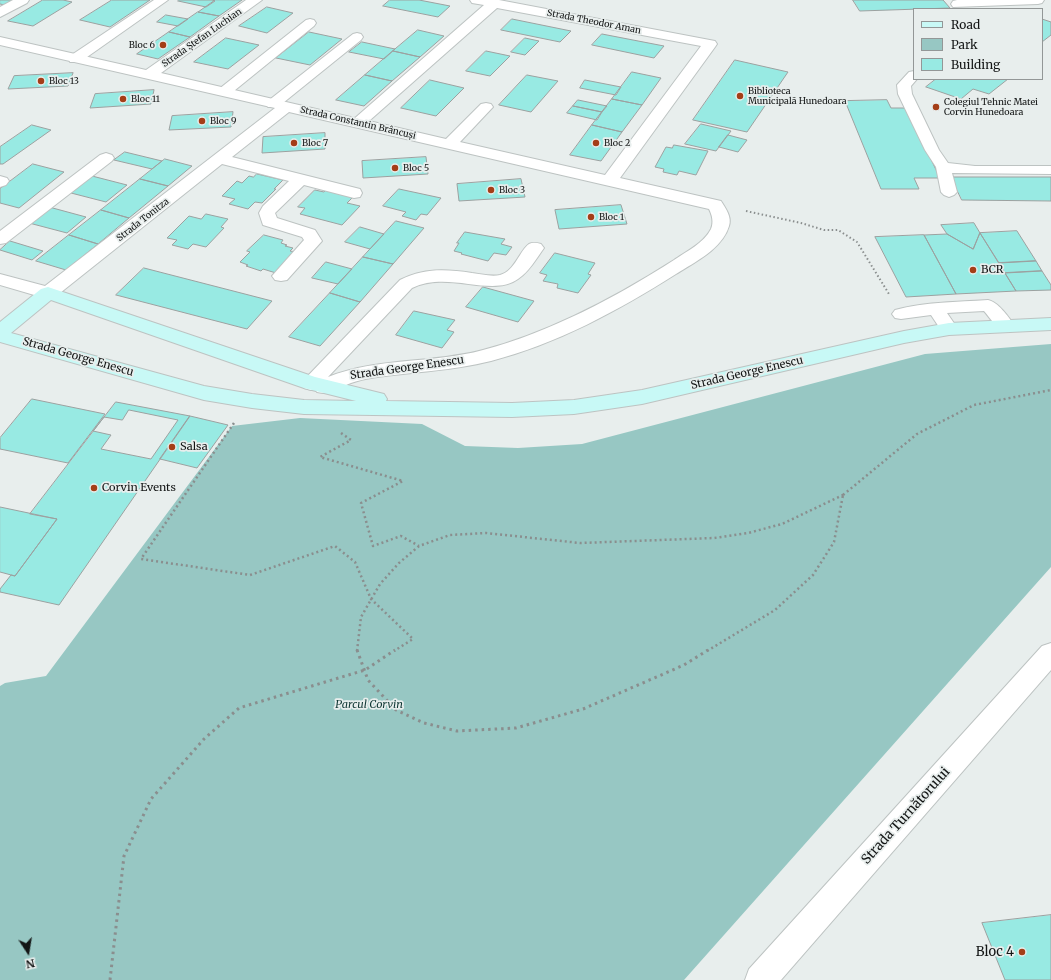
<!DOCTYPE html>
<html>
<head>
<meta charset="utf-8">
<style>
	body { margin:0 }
	#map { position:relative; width:1051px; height:980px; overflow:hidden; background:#e8eeed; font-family:Merriweather,serif }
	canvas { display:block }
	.legend { position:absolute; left:913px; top:8px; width:130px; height:72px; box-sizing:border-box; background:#e8eeed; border:1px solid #939797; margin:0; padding:5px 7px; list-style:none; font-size:12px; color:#131515 }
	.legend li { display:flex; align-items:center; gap:8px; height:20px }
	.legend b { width:20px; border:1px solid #939797 }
	.north { position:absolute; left:8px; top:932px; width:40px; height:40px; -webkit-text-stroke:3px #e8eeed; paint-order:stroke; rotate:168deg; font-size:11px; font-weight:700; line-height:16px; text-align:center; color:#131515 }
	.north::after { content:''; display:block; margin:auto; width:14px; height:18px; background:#131515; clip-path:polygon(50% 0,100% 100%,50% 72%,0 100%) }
</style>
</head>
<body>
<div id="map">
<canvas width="1051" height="980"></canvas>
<ul class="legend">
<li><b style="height:5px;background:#c8f9f6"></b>Road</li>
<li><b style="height:11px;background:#97c7c3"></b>Park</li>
<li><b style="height:11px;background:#98eae3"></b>Building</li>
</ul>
<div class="north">N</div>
</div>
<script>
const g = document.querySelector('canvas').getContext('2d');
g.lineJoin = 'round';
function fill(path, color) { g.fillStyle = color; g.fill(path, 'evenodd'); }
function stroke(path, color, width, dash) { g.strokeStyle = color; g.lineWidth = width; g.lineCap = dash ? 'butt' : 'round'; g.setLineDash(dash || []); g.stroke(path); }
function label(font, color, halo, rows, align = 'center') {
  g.font = font + ' Merriweather,serif'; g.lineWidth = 3.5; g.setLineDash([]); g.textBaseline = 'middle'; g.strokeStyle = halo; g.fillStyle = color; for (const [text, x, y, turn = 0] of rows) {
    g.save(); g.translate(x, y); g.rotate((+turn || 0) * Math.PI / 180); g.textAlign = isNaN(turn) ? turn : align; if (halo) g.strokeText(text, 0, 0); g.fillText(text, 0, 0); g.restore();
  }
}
fill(new Path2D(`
	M 1051,344 L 1051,567 L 684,980 L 0,980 L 0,686 L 5,683 L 46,676 L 232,426 L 300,418 L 422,424 L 465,446 L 518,448 L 582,444 L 925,354 Z`), '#97c7c3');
const building = new Path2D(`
	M 0,0 L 14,0 L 5,5 L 0,4 Z
	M 43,0 L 63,0 L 72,2 L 33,26 L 8,21 Z
	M 112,0 L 150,0 L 110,27 L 80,20 Z
	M 179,0 L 212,0 L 215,1 L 206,7 L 178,1 Z
	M 242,0 L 219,16 L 198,12 L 215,0 Z
	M 390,0 L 419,0 L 450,6 L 438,17 L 383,6 Z
	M 853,0 L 943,0 L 950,8 L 860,11 Z
	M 267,7 L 293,13 L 267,33 L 239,26 Z
	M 198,12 L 219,16 L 190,37 L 169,32 Z
	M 166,15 L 188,19 L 178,26 L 157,22 Z
	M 512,19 L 571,31 L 560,42 L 501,30 Z
	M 1042,19 L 1051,22 L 1051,35 L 1042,42 Z
	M 418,30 L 444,36 L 420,57 L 393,51 Z
	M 169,32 L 190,37 L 158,59 L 137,54 Z
	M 309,32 L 342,39 L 310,65 L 276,58 Z
	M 602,34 L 664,46 L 654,58 L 592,45 Z
	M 226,38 L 259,45 L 228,69 L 194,62 Z
	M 525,38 L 539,41 L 525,55 L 511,52 Z
	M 362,42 L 395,49 L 384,59 L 349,52 Z
	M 393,51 L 420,57 L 392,81 L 365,75 Z
	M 486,51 L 510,56 L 490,76 L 466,71 Z
	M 735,60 L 788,72 L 747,132 L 693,120 Z
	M 632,72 L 661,78 L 642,105 L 612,99 Z
	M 73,73 L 68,86 L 8,89 L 14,76 Z
	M 365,75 L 392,81 L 364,106 L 336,100 Z
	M 527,75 L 558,81 L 531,112 L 499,105 Z
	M 936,79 L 1008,79 L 989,94 L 973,89 L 961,99 L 926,87 Z
	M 430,80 L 464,88 L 436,116 L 401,108 Z
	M 585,80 L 621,87 L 616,95 L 580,88 Z
	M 154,90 L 151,104 L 90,108 L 95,94 Z
	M 612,99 L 642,105 L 622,132 L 592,125 Z
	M 578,100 L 607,106 L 602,112 L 573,106 Z
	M 887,100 L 891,108 L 906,108 L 940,178 L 914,178 L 919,189 L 881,189 L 845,101 Z
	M 573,106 L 602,112 L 597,120 L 567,113 Z
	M 233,112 L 231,127 L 169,130 L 172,116 Z
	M 701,124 L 731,131 L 716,151 L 685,144 Z
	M 32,125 L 51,130 L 3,164 L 0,164 L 0,147 Z
	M 592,125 L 622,132 L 601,161 L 570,155 Z
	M 325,133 L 325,149 L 262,153 L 263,137 Z
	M 728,135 L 747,140 L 738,152 L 719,147 Z
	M 674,145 L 708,151 L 696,175 L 679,171 L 677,175 L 663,172 L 664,169 L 655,167 L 666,147 L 672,148 Z
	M 125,152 L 162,161 L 152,169 L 114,160 Z
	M 426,157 L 428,174 L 363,178 L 362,161 Z
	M 165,159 L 192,166 L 168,186 L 140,179 Z
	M 33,164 L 64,172 L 19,208 L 0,203 L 0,189 Z
	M 257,174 L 283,180 L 274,189 L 276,189 L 262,203 L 255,202 L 248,209 L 229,204 L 235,199 L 222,196 L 237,181 L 242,183 L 249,176 L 253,177 Z
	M 92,176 L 127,185 L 106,202 L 71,193 Z
	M 951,177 L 1051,177 L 1051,201 L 962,200 Z
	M 140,179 L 168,186 L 129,218 L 101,210 Z
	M 521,179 L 525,197 L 459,201 L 457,184 Z
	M 399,189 L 441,198 L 427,215 L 421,214 L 416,220 L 402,216 L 406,212 L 383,206 Z
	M 315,190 L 324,192 L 326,190 L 353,197 L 347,203 L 360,206 L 342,225 L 300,214 L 305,208 L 298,207 Z
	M 621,205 L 627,224 L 559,229 L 555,210 Z
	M 49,207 L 86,217 L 67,233 L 29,223 Z
	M 101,210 L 129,218 L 98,244 L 69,235 Z
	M 206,214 L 228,219 L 221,227 L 224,228 L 206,247 L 193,244 L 188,249 L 172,245 L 177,240 L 167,238 L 189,216 L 201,219 Z
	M 396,221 L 424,228 L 393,264 L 363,257 Z
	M 974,223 L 980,233 L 973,249 L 947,234 L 941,225 Z
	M 360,227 L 384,234 L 370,249 L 345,242 Z
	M 1017,231 L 1036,261 L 999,263 L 980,233 Z
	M 465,232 L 505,239 L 501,244 L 512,247 L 506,255 L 494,253 L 488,261 L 461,254 L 462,253 L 454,251 L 459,243 L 457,243 Z
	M 980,233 L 1016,291 L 956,294 L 924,235 L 947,234 L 973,249 Z
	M 69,235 L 98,244 L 66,270 L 36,261 Z
	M 264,235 L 283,240 L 281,243 L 287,245 L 285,246 L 293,248 L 290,251 L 296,252 L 276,273 L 263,269 L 261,271 L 246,266 L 248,265 L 240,262 L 250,252 L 247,251 Z
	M 924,235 L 956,294 L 906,297 L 875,237 Z
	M 10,241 L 43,251 L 32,260 L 0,250 Z
	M 555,253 L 595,263 L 588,274 L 591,275 L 578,293 L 557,288 L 558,284 L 543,281 L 547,275 L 540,273 Z
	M 363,257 L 393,264 L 360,302 L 330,293 Z
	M 1036,261 L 1042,271 L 1005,273 L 999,263 Z
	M 326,262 L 352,269 L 338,284 L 312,278 Z
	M 144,268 L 272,301 L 247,329 L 116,295 Z
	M 1042,271 L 1051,285 L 1051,290 L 1016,291 L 1005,273 Z
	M 483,287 L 534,301 L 518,322 L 466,307 Z
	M 330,293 L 360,302 L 320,346 L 289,337 Z
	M 414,311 L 455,320 L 447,330 L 454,332 L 442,348 L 396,335 Z
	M 32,399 L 105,414 L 68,463 L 0,449 L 0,438 Z
	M 116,402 L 190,416 L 59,605 L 0,592 L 0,589 L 11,575 L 15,576 L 57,519 L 30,514 Z
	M 129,410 L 178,420 L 151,459 L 101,449 L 111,435 L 93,431 L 104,417 L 122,420 Z
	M 190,416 L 228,425 L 197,468 L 160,459 Z
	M 0,507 L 57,519 L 15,576 L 0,572 Z
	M 1051,915 L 1051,980 L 1005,980 L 982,923 Z`);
fill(building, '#98eae3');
stroke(building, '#9ca1a0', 1);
const lane = new Path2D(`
	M 154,0 L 168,0 L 80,62 L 70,62 L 69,59 L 70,56 Z
	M 957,0 L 1044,0 L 1042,3 L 1038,4 L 953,7 L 951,4 L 953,1 Z
	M 310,19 L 314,20 L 316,23 L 314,26 L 229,95 L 219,95 L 217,92 L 219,89 L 306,20 Z
	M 357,33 L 361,34 L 363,37 L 361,40 L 278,107 L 268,107 L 266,104 L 268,101 L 353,34 Z
	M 914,71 L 914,79 L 917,79 L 911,86 L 912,94 L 939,150 L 948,163 L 975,166 L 1051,166 L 1051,174 L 952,173 L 957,192 L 954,195 L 949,197 L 944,195 L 941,192 L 936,167 L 925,150 L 898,94 L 897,85 L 909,72 Z
	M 988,300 C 998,302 1008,316 1014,325 L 1011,329 C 997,332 992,320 984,311 L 947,313 L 958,329 L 955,333 L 949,334 L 943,333 L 931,315 L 901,319 L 895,318 L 892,314 L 895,310 C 925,302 957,302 988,300 Z`);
const street = new Path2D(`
	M 13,0 L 29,0 L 27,3 L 0,17 L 0,7 Z
	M 246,0 L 262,0 L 161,73 L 355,118 L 484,5 L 472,3 L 470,0 L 499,0 L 715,41 L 717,44 L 715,47 L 620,178 L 721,201 C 726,209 732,217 729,226 C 722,249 695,262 676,274 C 619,310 557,344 491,361 C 452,371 411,372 371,378 C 364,379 357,381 351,383 C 339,387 330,395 317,392 L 315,389 L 311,390 L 304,388 L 301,383 L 400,280 C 423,268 446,269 472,273 C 481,274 491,277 500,275 C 515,271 520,250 529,244 C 533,242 537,243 541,244 L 544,248 C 536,259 529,272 518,279 C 492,298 448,270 412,288 L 328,377 C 378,357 432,364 483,350 C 551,332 616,297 674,260 C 687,251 704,243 711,229 C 714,222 712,215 709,209 L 289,112 L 232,157 L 360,189 L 362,193 L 360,197 L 354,198 L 304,185 L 275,213 L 277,218 L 315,230 L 322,241 L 287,280 L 281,281 L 275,280 L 272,276 L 304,240 L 302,237 L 263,225 L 259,213 L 263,206 L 289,181 L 222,164 L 55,297 L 48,299 L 0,285 L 0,274 L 45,286 L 275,108 L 0,45 L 0,37 L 146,70 ZM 497,8 L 701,46 L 605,175 L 460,142 L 493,107 L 491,104 L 486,103 L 481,104 L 446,139 L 369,121 Z
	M 106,153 L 112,155 L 114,158 L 112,161 L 6,243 L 0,244 L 0,231 L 100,155 Z
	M 0,176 L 7,178 L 9,181 L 6,185 L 0,187 Z
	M 1051,643 L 1051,670 L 781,980 L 745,980 L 749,969 L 1042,646 Z`);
const secondary = new Path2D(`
	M 48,287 L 315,377 L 384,394 L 387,399 L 386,401 L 512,403 L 574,400 L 642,390 L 904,331 L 949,323 L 1051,318 L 1051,330 L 949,335 L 904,343 L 642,404 L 574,414 L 512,417 L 304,414 L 252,408 L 204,400 L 0,342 L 0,322 L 41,289 ZM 51,300 L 304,388 L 356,401 L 304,400 L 252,394 L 204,386 L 11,333 Z`);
stroke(lane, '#bdc3c2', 2);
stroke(street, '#bdc3c2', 2);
stroke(secondary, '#bdc3c2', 2);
stroke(new Path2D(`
	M 746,211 L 801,223 L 824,230 L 838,230 L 857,242 L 889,294`), '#8a8e8e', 2, [1.5, 2.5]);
stroke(new Path2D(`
	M 234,423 L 141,559 L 250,575 L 335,546 L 355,562 L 371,599 L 413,639 L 394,651
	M 341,433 L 351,440 L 320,457 L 403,481 L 361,503 L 373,546 L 401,536 L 419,546
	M 843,495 L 917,434 L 974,405 L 1051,390
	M 357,651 L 361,617 L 380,584 L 399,563 L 419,546 L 450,535 L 486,533 L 580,543 L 714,538 L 748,533 L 782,524 L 843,495
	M 707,651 L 775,610 L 813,575 L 834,542 L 843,495`), '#8a8e8e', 2.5, [2, 3]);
stroke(new Path2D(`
	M 357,650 L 368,680 L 396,710 L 424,723 L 457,731 L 516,728 L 583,709 L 684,665 L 708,650
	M 110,980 L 124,856 L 151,799 L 204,739 L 239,708 L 365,670 L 395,650`), '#8a8e8e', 3, [2.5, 4]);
fill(lane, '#fff');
fill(street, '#fff');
fill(secondary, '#c8f9f6');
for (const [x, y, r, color] of [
	[163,45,4,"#a43e17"],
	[41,81,4,"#a43e17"],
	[740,96,4,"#a43e17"],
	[123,99,4,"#a43e17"],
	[936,107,4,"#a43e17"],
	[202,121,4,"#a43e17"],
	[294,143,4,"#a43e17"],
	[596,143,4,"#a43e17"],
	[395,168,4,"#a43e17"],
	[491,190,4,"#a43e17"],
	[591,217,4,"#a43e17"],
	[973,270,4,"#a43e17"],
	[172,447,4,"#a43e17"],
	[94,488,4,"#a43e17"],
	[1022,952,4,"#a43e17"]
]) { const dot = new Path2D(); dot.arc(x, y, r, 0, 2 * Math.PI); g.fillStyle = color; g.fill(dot); stroke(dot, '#e8eeed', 1.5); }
label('9px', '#131515', '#e8eeed', [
	["Strada Theodor Aman",594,22,11],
	["Strada Ștefan Luchian",202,38,-35],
	["Strada Constantin Brâncuși",358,123,13],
	["Strada Tonitza",143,220,-38]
]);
label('9px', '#131515', '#e8eeed', [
	["Bloc 6",155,45,"right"],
	["Bloc 13",49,81],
	["Biblioteca",748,91],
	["Municipală Hunedoara",748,101],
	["Bloc 11",131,99],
	["Colegiul Tehnic Matei",944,102],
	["Corvin Hunedoara",944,112],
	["Bloc 9",210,121],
	["Bloc 7",302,143],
	["Bloc 2",604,143],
	["Bloc 5",403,168],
	["Bloc 3",499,190],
	["Bloc 1",599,217]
], 'left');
label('11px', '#131515', '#e8eeed', [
	["BCR",981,270],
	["Salsa",180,447],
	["Corvin Events",102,488]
], 'left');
label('11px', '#131515', '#e8eeed', [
	["Strada George Enescu",78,357,16],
	["Strada George Enescu",407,368,-8],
	["Strada George Enescu",747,373,-13]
]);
label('italic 11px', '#0f3734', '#e8eeed', [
	["Parcul Corvin",369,705]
]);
label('13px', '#131515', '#e8eeed', [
	["Strada Turnătorului",906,816,-48]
]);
label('13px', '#131515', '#e8eeed', [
	["Bloc 4",1014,952]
], 'right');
</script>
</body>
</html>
